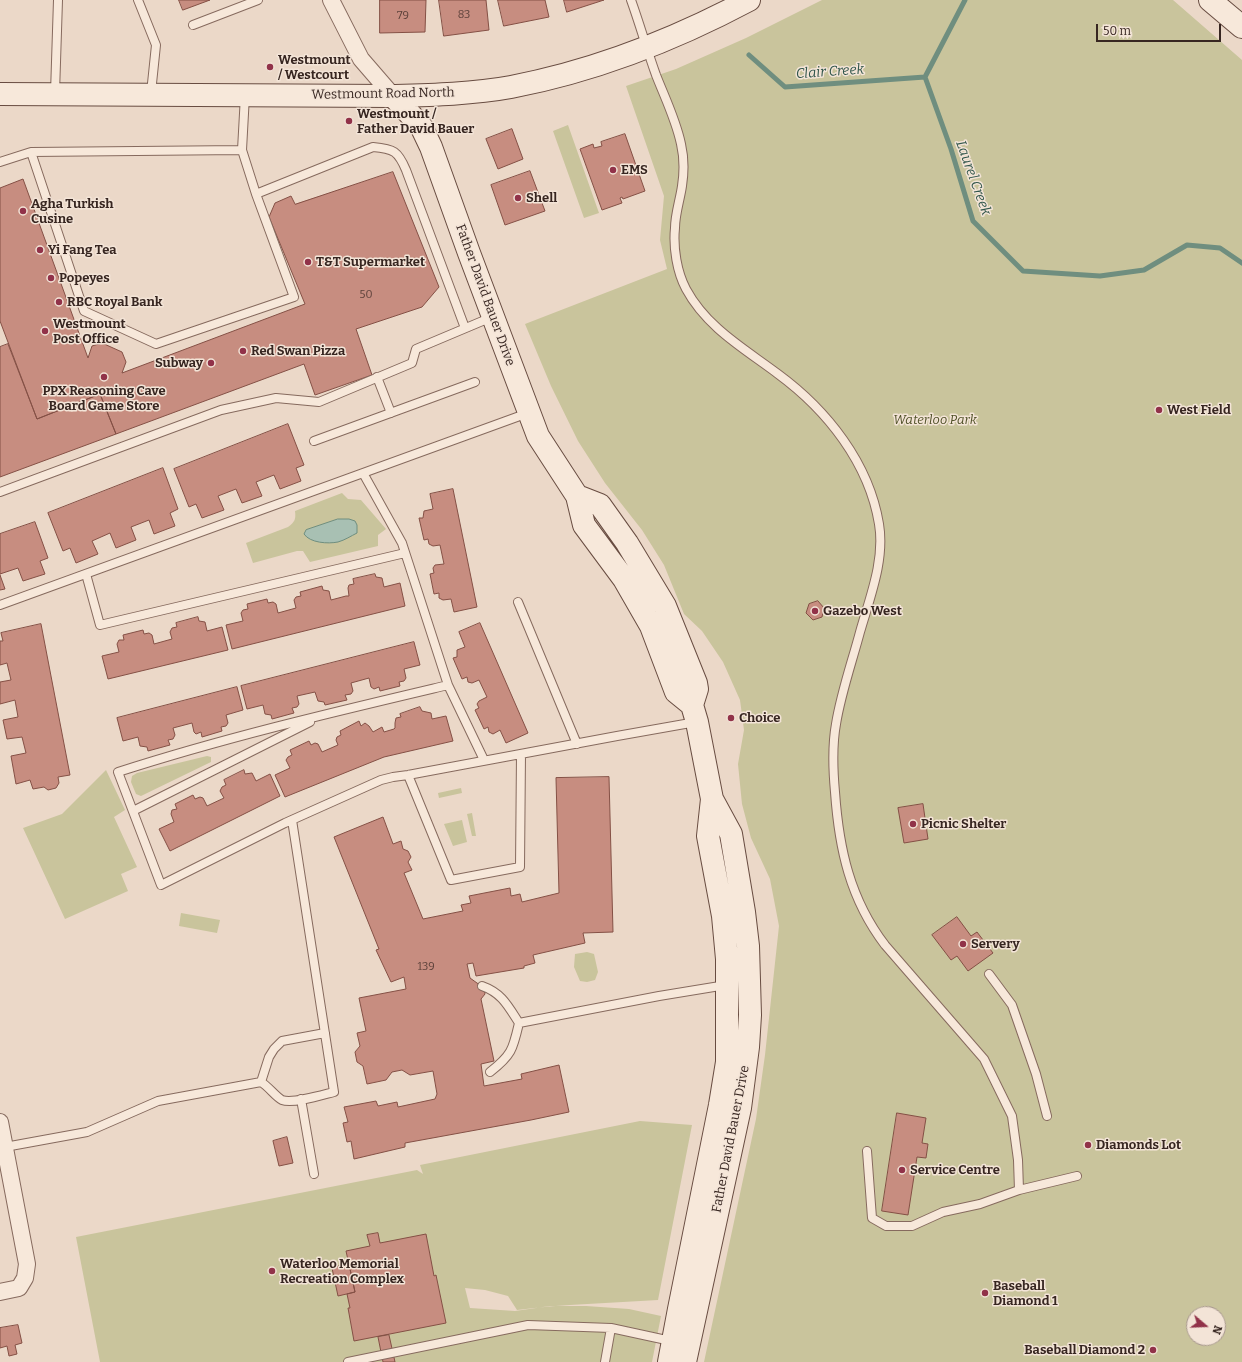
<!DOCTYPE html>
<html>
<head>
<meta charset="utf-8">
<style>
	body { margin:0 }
	#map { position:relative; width:1242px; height:1362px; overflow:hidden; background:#ebd8c8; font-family:Bitter,serif }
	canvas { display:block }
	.north { position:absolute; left:1186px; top:1306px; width:40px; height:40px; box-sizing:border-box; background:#f3e4d7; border:1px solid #a8988e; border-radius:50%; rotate:109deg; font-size:11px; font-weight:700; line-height:16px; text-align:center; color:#372621 }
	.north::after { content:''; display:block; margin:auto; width:14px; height:18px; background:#913249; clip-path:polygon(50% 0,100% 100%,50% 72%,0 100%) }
	.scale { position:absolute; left:1096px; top:24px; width:125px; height:18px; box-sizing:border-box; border:2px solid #372621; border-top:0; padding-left:5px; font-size:12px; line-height:14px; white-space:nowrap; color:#372621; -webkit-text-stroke:3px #f3e4d7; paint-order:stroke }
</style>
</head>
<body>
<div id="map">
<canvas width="1242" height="1362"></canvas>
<div class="north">N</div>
<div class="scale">50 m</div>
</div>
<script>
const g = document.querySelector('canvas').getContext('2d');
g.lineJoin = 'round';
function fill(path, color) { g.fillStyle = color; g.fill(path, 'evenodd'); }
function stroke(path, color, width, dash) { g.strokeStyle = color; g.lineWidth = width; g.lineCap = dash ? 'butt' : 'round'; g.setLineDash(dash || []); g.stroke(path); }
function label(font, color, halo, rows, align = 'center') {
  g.font = font + ' Bitter,serif'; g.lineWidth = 3; g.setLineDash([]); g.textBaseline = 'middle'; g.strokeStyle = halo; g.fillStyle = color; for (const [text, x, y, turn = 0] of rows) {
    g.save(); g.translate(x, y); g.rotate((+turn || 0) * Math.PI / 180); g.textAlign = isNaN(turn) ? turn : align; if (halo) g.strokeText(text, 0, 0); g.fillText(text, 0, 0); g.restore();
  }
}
fill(new Path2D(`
	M 822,0 L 1173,0 L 1242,60 L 1242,1362 L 704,1362 L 756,1119 L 765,1055 L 779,926 L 770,879 L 751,838 L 742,804 L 738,764 L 744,730 L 740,700 L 723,662 L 702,631 L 684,614 L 664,565 L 642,530 L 605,483 L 578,441 L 551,386 L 525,324 L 667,269 L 660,240 L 664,196 L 626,86 L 676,69 L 746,38 ZM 1194,1314 L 1218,1314 L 1218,1338 L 1194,1338 Z
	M 568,125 L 599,213 L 584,218 L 553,131 Z
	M 342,493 L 348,499 L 361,500 L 386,529 L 378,535 L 378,546 L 310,562 L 303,551 L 297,551 L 253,563 L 246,543 L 288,527 C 295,522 296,519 295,511 Z
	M 207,756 L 211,757 L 211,762 L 141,796 L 136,794 L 131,782 L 132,776 L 137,773 Z
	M 106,770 L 125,810 L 114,817 L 137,867 L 121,874 L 128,891 L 65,919 L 23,828 L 62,814 Z
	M 461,788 L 462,793 L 439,798 L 438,793 Z
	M 472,813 L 476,836 L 472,836 L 467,814 Z
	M 462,820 L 467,842 L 453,846 L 444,824 Z
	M 181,913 L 220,920 L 217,933 L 179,926 Z
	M 587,952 L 594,954 L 598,972 L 595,980 L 587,982 L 580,981 L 574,967 L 575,954 Z
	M 640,1121 L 692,1125 L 658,1300 C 611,1303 564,1304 517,1310 L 508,1296 L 485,1290 L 465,1288 L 470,1308 L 515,1311 L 550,1306 L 586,1306 L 629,1309 L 661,1316 L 652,1362 L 100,1362 L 76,1237 L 417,1170 L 423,1174 L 420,1165 Z`), '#c9c49c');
const water = new Path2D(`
	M 338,519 L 349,519 L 355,521 L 357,525 L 357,533 C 351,536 345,540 338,542 C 328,544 310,543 304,534 L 306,530 Z`);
fill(water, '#a8c0b3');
stroke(water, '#6f8e7f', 1);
stroke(new Path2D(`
	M 965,0 L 925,77 L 951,149 L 973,221 L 1023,271 L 1100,276 L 1144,270 L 1187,245 L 1220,248 L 1242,263
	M 749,55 L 785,87 L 925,77`), '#6f8e7f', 5);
const building = new Path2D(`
	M 179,0 L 210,0 L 183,10 Z
	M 380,0 L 426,0 L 425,32 L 380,33 Z
	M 439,0 L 486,0 L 489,30 L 444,36 Z
	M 498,0 L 545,0 L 549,17 L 504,26 Z
	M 564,0 L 604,0 L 567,12 Z
	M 512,129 L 523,159 L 498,169 L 486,139 Z
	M 625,134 L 645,191 L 623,199 L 622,197 L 620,198 L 622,203 L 602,210 L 580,149 L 593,144 L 594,148 L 602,146 L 601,142 Z
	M 530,171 L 545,211 L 505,225 L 491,185 Z
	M 393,172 L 439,287 L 422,307 L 356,329 L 372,375 L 315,395 L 304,364 L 116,434 L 100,394 L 37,419 L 0,321 L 0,188 L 23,179 L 88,358 L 92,346 L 102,343 L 122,352 L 126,362 L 122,373 L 305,304 L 269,217 L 275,203 L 291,196 L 295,204 Z
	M 8,344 L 37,419 L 100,394 L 116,434 L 0,477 L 0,347 Z
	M 288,424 L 304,465 L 296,468 L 301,481 L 280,489 L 274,475 L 256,482 L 262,496 L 242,503 L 236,489 L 218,496 L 224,510 L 202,518 L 196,504 L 189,507 L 174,469 Z
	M 163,468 L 178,509 L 170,513 L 175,526 L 154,534 L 149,520 L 131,527 L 136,540 L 116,548 L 110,533 L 92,541 L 98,554 L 76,563 L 70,548 L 63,551 L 48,513 Z
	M 453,489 L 477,607 L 454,612 L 451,599 L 443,600 L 439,598 L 439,593 L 434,594 L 430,574 L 434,573 L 433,568 L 435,565 L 444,564 L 440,545 L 433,546 L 429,544 L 428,539 L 424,540 L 419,518 L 423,518 L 424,511 L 433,509 L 430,494 Z
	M 35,522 L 48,558 L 40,561 L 45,574 L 23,581 L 18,568 L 0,574 L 0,534 Z
	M 375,574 L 376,577 L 382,578 L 384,587 L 400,583 L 405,606 L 232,649 L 226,625 L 243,621 L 241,613 L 243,610 L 248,609 L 247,604 L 267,599 L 268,603 L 273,602 L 276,604 L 278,613 L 296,608 L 294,600 L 296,597 L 301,596 L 300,592 L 322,586 L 323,590 L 329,591 L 331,600 L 346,596 L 349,596 L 348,588 L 349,585 L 354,584 L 353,579 Z
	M 0,575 L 5,589 L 0,590 Z
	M 818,601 L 824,608 L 822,617 L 813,620 L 806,613 L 809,604 Z
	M 198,617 L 199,621 L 205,622 L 207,631 L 222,627 L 228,650 L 108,679 L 102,656 L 119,652 L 117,644 L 119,640 L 124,640 L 123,635 L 143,630 L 144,634 L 149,633 L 152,635 L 154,644 L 172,639 L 170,632 L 172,628 L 177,627 L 176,623 Z
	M 480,623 L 528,733 L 506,743 L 500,730 L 493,734 L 489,732 L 488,727 L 484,729 L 475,710 L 479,708 L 477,704 L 479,701 L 487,697 L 479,680 L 472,683 L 468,682 L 467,677 L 462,679 L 453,658 L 457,657 L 457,650 L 465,647 L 459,632 Z
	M 41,624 L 70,775 L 58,777 L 59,783 L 56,788 L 48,790 L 44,787 L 33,789 L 30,780 L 16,784 L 11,756 L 26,753 L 22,737 L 7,739 L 3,720 L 18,717 L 15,700 L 0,704 L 0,682 L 11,680 L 7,663 L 0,665 L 0,641 L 3,641 L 1,633 Z
	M 414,642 L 420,665 L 404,669 L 406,678 L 404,681 L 399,682 L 400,686 L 380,691 L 379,687 L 374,689 L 371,687 L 369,678 L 351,683 L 353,691 L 351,694 L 345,695 L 347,700 L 325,705 L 324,702 L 318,701 L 315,692 L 297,696 L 299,704 L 297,707 L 292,708 L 294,713 L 272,719 L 271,715 L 265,714 L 263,705 L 247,709 L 241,686 Z
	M 237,687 L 243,710 L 226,715 L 228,723 L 226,726 L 221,727 L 222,731 L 202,737 L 201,732 L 196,734 L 194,732 L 192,723 L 173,728 L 175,735 L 173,739 L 168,740 L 170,745 L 148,751 L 147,747 L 140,746 L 138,737 L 123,741 L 117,718 Z
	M 420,707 L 422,711 L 431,713 L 432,719 L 446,716 L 453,741 L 384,757 L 285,797 L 275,775 L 290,768 L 286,760 L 288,757 L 292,755 L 290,750 L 309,741 L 311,745 L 315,743 L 318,744 L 322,752 L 338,745 L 336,740 L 337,737 L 341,735 L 340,731 L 359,721 L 361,726 L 365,723 L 369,726 L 373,732 L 382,727 L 384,732 L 394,729 L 395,728 L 395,723 L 396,718 L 401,717 L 400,714 Z
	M 244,770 L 245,774 L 252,773 L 256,781 L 270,774 L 280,796 L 170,851 L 159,829 L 174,822 L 171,814 L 172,810 L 177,809 L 175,804 L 193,795 L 195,799 L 200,797 L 203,798 L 207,806 L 224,798 L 220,791 L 222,787 L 226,785 L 224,780 Z
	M 609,777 L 613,932 L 583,933 L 585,943 L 533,955 L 535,963 L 524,966 L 524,968 L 476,976 L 473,963 L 467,964 L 470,978 L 484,988 L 485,994 L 481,999 L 494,1061 L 481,1064 L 484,1086 L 522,1079 L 521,1074 L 559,1065 L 569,1112 L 531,1120 L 405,1143 L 405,1147 L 354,1159 L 351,1141 L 347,1142 L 343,1123 L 348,1122 L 344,1107 L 376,1101 L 378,1106 L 397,1102 L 398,1107 L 435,1099 L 437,1094 L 433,1071 L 410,1075 L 402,1070 L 392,1072 L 386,1080 L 367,1084 L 363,1066 L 357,1062 L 355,1052 L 360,1046 L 357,1033 L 366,1031 L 359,998 L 406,989 L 404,977 L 391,982 L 376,950 L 379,949 L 334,837 L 383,817 L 393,844 L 401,841 L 403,849 L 408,851 L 411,857 L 408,862 L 412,870 L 404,873 L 423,919 L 463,911 L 461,905 L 471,903 L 469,896 L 510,888 L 511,896 L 520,894 L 522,902 L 559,893 L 556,778 Z
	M 923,804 L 928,839 L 904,843 L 898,808 Z
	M 957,917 L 971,936 L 977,932 L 993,953 L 968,971 L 957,956 L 951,960 L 932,935 Z
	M 897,1113 L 926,1118 L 922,1143 L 928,1144 L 926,1158 L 917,1157 L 908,1215 L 882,1211 Z
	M 287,1137 L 293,1163 L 279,1166 L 273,1141 Z
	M 378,1233 L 380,1243 L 426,1234 L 434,1276 L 436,1275 L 446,1323 L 354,1341 L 348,1308 L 350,1308 L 347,1294 L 355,1292 L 346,1251 L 370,1246 L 367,1235 Z
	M 349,1264 L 355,1292 L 338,1296 L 332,1268 Z
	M 18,1325 L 22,1343 L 15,1345 L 17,1354 L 9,1356 L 7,1346 L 0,1348 L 0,1328 Z
	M 389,1335 L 395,1362 L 383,1362 L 378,1337 Z`);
fill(building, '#c78d80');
stroke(building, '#845045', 1);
const lane = new Path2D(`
	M 138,0 L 156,45 L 151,93
	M 631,0 C 640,25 647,50 656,75 C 665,98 676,120 681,144 C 684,157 684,173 682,186 C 680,200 675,214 675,228 C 673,248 677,272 686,289 C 707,328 745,349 778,374 C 827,410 869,463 879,524 C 885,560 870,597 860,632 C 852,662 841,693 836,724 C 832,746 833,770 835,792 C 839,849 850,899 885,945 L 984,1059 L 1012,1116 L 1018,1160 L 1019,1190
	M 193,25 L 258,0
	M 55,93 L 58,0
	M 31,152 L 84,311 L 156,344 L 294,297 L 256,194 L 242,150 L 245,95
	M 0,162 L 31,152 L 242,150
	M 256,194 L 373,147 C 394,149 398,151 406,170 L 465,328
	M 377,377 L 391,413
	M 314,441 L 475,382
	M 363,473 L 402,543 L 448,685 L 484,760
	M 0,492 L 221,410 L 276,398 L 319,402 L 412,363 L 416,349 L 492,317
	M 86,574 L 100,625 L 405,553
	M 518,602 L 577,744
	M 0,605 L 528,413
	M 448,685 C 338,711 226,737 118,772 L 161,885 L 285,823 L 381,780 L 393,777 L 408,775 L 617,736 L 696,722
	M 408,775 L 451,880 L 520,867 L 521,754
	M 133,811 L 310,722
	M 292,820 L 334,1092 C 322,1095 293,1104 282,1100 C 276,1097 268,1086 261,1082 L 269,1057 L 274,1049 L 282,1041 L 325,1033
	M 989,974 L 1012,1005 L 1036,1074 L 1047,1116
	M 482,986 C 502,993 508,1006 519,1023 C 513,1049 512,1055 490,1072
	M 519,1023 L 659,996 L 726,985
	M 301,1099 L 314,1174
	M 5,1147 L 87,1132 L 158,1101 L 261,1082
	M 867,1151 L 872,1218 L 886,1226 L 912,1226 L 943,1212 L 980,1204 L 1019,1190 L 1077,1176
	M 348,1362 L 528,1325 L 611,1328 L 671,1341
	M 605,1362 L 611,1328`);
const street = new Path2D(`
	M 331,0 L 361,59 L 393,96
	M 0,1122 L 27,1264 L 25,1278 L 19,1288 L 0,1292`);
const secondary = new Path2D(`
	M 1210,0 L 1242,27
	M 0,94 L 393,96 C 431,95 473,94 511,87 C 594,71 674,40 749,0
	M 393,96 L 421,126 L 431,147 L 469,253 L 538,436 L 577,496 L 584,525 L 624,579 L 651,626 L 676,692 L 692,705 L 697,722 L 712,799 L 708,836 L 723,916 L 727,959 L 727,1062 L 720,1105 L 679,1309 L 669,1362
	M 577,496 L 600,505 L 627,543 L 665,606 L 696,683 L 697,689 L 692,705
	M 685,1362 L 740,1108 L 748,1047 L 750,1015 L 748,946 L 744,912 L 731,834 L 712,799`);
stroke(lane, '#866a5e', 10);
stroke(street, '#866a5e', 18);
stroke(secondary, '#684c41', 24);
stroke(lane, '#f7e8da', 8);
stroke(street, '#f7e8da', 16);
stroke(secondary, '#f7e8da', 22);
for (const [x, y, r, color] of [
	[270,67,4,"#913249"],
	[349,121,4,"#913249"],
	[613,170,4,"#913249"],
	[518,198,4,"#913249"],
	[23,211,4,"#913249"],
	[40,250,4,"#913249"],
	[308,262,4,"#913249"],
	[51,278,4,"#913249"],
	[59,302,4,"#913249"],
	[45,331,4,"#913249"],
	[243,351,4,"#913249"],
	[211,363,4,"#913249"],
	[104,377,4,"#913249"],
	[1159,410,4,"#913249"],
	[815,611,4,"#913249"],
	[731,718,4,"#913249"],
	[913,824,4,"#913249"],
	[963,944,4,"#913249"],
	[1088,1145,4,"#913249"],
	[902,1170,4,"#913249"],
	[272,1271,4,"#913249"],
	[985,1293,4,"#913249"],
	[1153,1350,4,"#913249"]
]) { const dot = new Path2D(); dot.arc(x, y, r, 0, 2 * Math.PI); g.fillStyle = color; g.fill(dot); stroke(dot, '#f3e4d7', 1.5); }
label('11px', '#5b4039', null, [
	["83",464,15],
	["79",403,16],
	["50",366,295],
	["139",426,967]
]);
label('bold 13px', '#372621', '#f3e4d7', [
	["Westmount",278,60],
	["/ Westcourt",278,75],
	["Westmount /",357,114],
	["Father David Bauer",357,129],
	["EMS",621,170],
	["Shell",526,198],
	["Agha Turkish",31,204],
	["Cusine",31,219],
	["Yi Fang Tea",48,250],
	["T&T Supermarket",316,262],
	["Popeyes",59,278],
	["RBC Royal Bank",67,302],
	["Westmount",53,324],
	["Post Office",53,339],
	["Red Swan Pizza",251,351],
	["Subway",203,363,"right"],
	["PPX Reasoning Cave",104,391,"center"],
	["Board Game Store",104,406,"center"],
	["West Field",1167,410],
	["Gazebo West",823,611],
	["Choice",739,718],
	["Picnic Shelter",921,824],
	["Servery",971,944],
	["Diamonds Lot",1096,1145],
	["Service Centre",910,1170],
	["Waterloo Memorial",280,1264],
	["Recreation Complex",280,1279],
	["Baseball",993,1286],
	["Diamond 1",993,1301],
	["Baseball Diamond 2",1145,1350,"right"]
], 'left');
label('13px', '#372621', '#f3e4d7', [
	["Westmount Road North",383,94,-1],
	["Father David Bauer Drive",485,295,70],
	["Father David Bauer Drive",731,1139,-79]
]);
label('italic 13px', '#515229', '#f3e4d7', [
	["Waterloo Park",935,420]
]);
label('italic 14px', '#31564b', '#f3e4d7', [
	["Clair Creek",830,72,-4],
	["Laurel Creek",973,178,70]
]);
</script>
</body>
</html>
